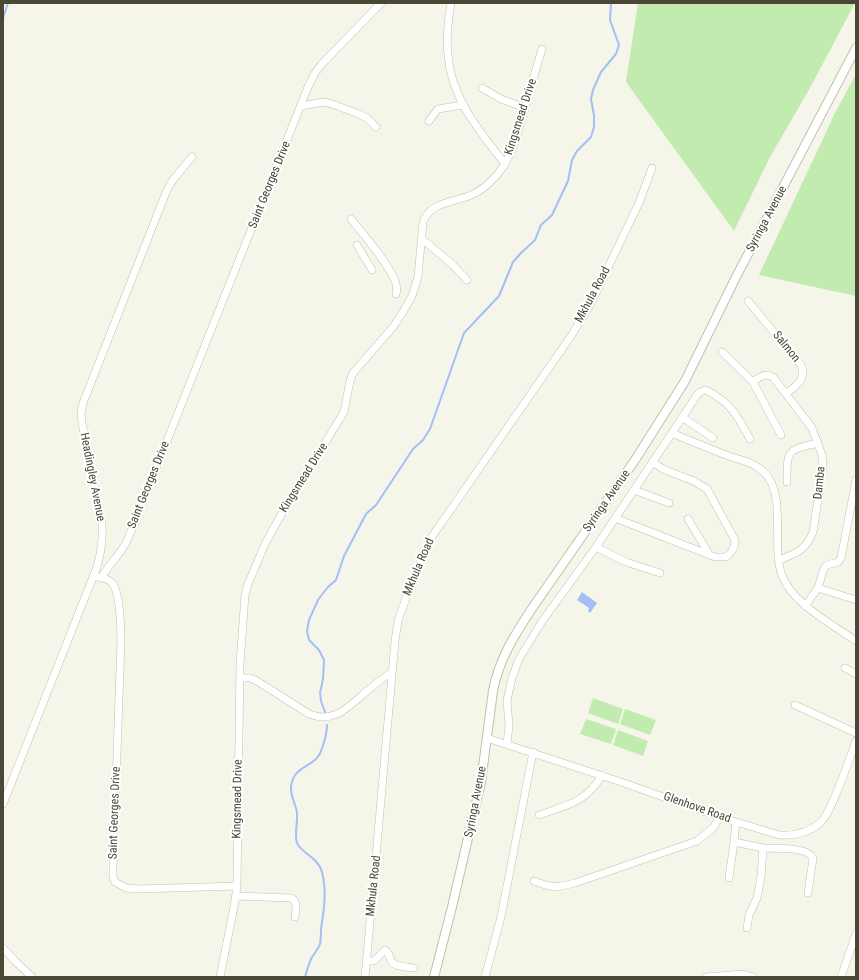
<!DOCTYPE html>
<html>
<head>
<meta charset="utf-8">
<style>
	body { margin:0 }
	#map { position:relative; width:859px; height:980px; overflow:hidden; background:#f5f5e9; font-family:"Roboto Condensed",sans-serif }
	canvas { display:block }
	.frame { position:absolute; inset:0; border:4px solid #4a4737; pointer-events:none }
</style>
</head>
<body>
<div id="map">
<canvas width="859" height="980"></canvas>
<div class="frame"></div>
</div>
<script>
const g = document.querySelector('canvas').getContext('2d');
g.lineJoin = 'round';
function fill(path, color) { g.fillStyle = color; g.fill(path, 'evenodd'); }
function stroke(path, color, width, dash) { g.strokeStyle = color; g.lineWidth = width; g.lineCap = dash ? 'butt' : 'round'; g.setLineDash(dash || []); g.stroke(path); }
function label(font, color, halo, rows, align = 'center') {
  g.font = font + ' "Roboto Condensed",sans-serif'; g.lineWidth = 4; g.setLineDash([]); g.textBaseline = 'middle'; g.strokeStyle = halo; g.fillStyle = color; for (const [text, x, y, turn = 0] of rows) {
    g.save(); g.translate(x, y); g.rotate((+turn || 0) * Math.PI / 180); g.textAlign = isNaN(turn) ? turn : align; if (halo) g.strokeText(text, 0, 0); g.fillText(text, 0, 0); g.restore();
  }
}
fill(new Path2D(`
	M 638,3 L 855,3 L 810,88 L 770,157 L 734,231 L 626,82 Z
	M 856,74 L 856,296 L 759,275 L 835,113 Z
	M 593,698 L 623,709 L 618,724 L 588,713 Z
	M 625,709 L 656,720 L 650,735 L 620,724 Z
	M 586,719 L 616,729 L 611,744 L 580,734 Z
	M 618,730 L 648,741 L 643,756 L 613,745 Z`), '#c2ebb0');
fill(new Path2D(`
	M 582,592 L 597,603 L 590,613 L 588,611 L 589,608 L 577,600 Z`), '#a3bff5');
stroke(new Path2D(`
	M 3,18 L 8,3
	M 325,712 L 321,701 L 320,693 L 323,679 L 324,660 L 319,650 L 309,640 L 307,631 L 309,620 L 318,600 L 327,588 L 336,580 L 344,556 L 366,514 L 376,505 L 413,449 L 423,440 L 430,429 L 464,333 L 499,296 L 513,262 L 520,254 L 535,240 L 541,225 L 552,215 L 568,181 L 572,160 L 577,151 L 591,137 L 594,127 L 594,115 L 591,99 L 593,90 L 601,72 L 616,54 L 619,45 L 610,20 L 611,3
	M 305,977 C 307,970 309,963 312,957 C 315,953 318,949 320,944 C 321,939 321,934 321,929 C 324,910 327,891 322,872 C 318,857 301,853 297,843 C 294,835 298,822 297,813 C 296,804 290,796 291,787 C 293,769 305,769 316,759 C 322,754 327,733 327,725`), '#a3bff5', 2);
const minor = new Path2D(`
	M 451,3 C 448,20 446,37 448,55 C 451,98 480,132 505,164
	M 482,88 L 501,99 L 525,108
	M 301,106 L 324,102 L 332,104 L 359,114 L 367,118 L 376,127
	M 429,121 L 438,109 L 463,105
	M 351,219 C 363,234 392,267 396,284 C 397,288 397,290 396,294
	M 422,239 L 451,263 L 467,280
	M 357,245 L 372,270
	M 748,301 L 801,365 C 807,379 796,386 786,394
	M 722,352 L 753,382
	M 682,417 L 713,438
	M 750,439 C 737,415 731,403 706,390 L 700,392 L 697,395 L 672,433 C 690,441 708,448 726,455 C 739,460 754,462 764,472 C 788,496 770,549 783,578 C 794,604 833,625 856,641
	M 787,482 C 787,450 787,450 818,443
	M 634,490 L 669,503
	M 615,518 L 715,557 L 726,557 C 732,552 735,548 735,540 L 707,489 L 694,481 L 665,470 L 652,462
	M 688,519 L 709,554
	M 596,547 L 626,562 L 660,573
	M 779,560 C 797,553 805,551 813,532 L 823,466 L 822,455 L 812,428 L 773,377 C 764,372 760,377 753,382 L 781,435
	M 98,577 C 103,578 109,579 112,583 C 120,591 121,629 121,641 L 113,868 L 113,876 L 115,882 L 126,888 L 138,889 L 237,886
	M 102,577 C 109,564 120,555 127,541 L 308,87 L 315,73 L 321,65 L 381,3
	M 818,588 L 856,600
	M 805,606 L 818,588 L 824,568 L 827,565 L 838,562 L 841,558 L 856,480
	M 845,668 L 856,674
	M 240,678 L 250,678 L 257,681 L 309,714 C 335,724 348,707 367,691 C 375,684 383,678 392,672
	M 795,705 L 856,733
	M 487,738 L 621,782 L 720,817 L 779,835 C 795,836 808,833 820,823 C 832,813 849,759 856,741
	M 507,744 L 509,726 L 507,700 L 512,678 L 519,659 L 543,620 L 596,547 L 672,433
	M 3,804 L 97,567 C 101,553 103,539 102,524 L 82,423 L 81,413 L 83,403 L 167,190 L 172,181 L 192,157
	M 539,815 C 567,805 586,803 602,775
	M 736,822 L 734,842 L 763,848 L 761,877 L 757,898 L 749,915 L 747,928
	M 763,848 C 776,849 806,846 813,858 L 808,893
	M 729,878 L 734,842
	M 534,881 C 552,888 556,888 575,883 L 697,841 L 713,828 L 720,817
	M 236,896 L 291,898 C 298,901 296,910 295,917
	M 3,948 L 16,962 L 32,977
	M 367,961 L 374,961 L 385,950 C 390,953 389,956 391,961 C 395,967 407,967 414,968
	M 220,977 L 234,907 L 237,886 L 240,664 L 245,595 L 248,584 L 265,544 L 282,513 L 344,412 L 350,381 L 353,373 L 393,327 L 403,312 L 412,296 L 418,277 L 423,222 C 431,201 453,203 471,195 C 481,191 490,183 497,175 C 513,156 518,131 525,108 C 530,88 536,69 542,49
	M 365,977 C 375,865 386,753 395,641 L 398,621 L 412,581 L 431,538 L 571,336 L 590,305 L 639,203 L 652,168
	M 485,977 L 501,917 L 533,752
	M 706,977 L 743,974 L 753,977
	M 841,977 L 856,934`);
const tertiary = new Path2D(`
	M 434,977 L 452,907 L 481,782 L 493,691 C 499,659 515,634 533,607 L 635,460 L 685,381 L 736,277 L 856,48`);
stroke(minor, '#c2c0ab', 8);
stroke(tertiary, '#c2c0ab', 10);
stroke(minor, '#fff', 7);
stroke(tertiary, '#fff', 8);
label('12px', '#4a4737', '#fff', [
	["Kingsmead Drive",521,117,-72],
	["Saint Georges Drive",270,185,-68],
	["Syringa Avenue",767,219,-62],
	["Mkhula Road",593,295,-62],
	["Salmon",786,347,51],
	["Headingley Avenue",92,477,79],
	["Kingsmead Drive",304,478,-58],
	["Damba",820,483,-84],
	["Saint Georges Drive",149,485,-68],
	["Syringa Avenue",607,501,-55],
	["Mkhula Road",419,567,-67],
	["Kingsmead Drive",238,799,-89],
	["Syringa Avenue",476,802,-79],
	["Glenhove Road",697,808,19],
	["Saint Georges Drive",115,813,-88],
	["Mkhula Road",374,886,-84]
]);
</script>
</body>
</html>
